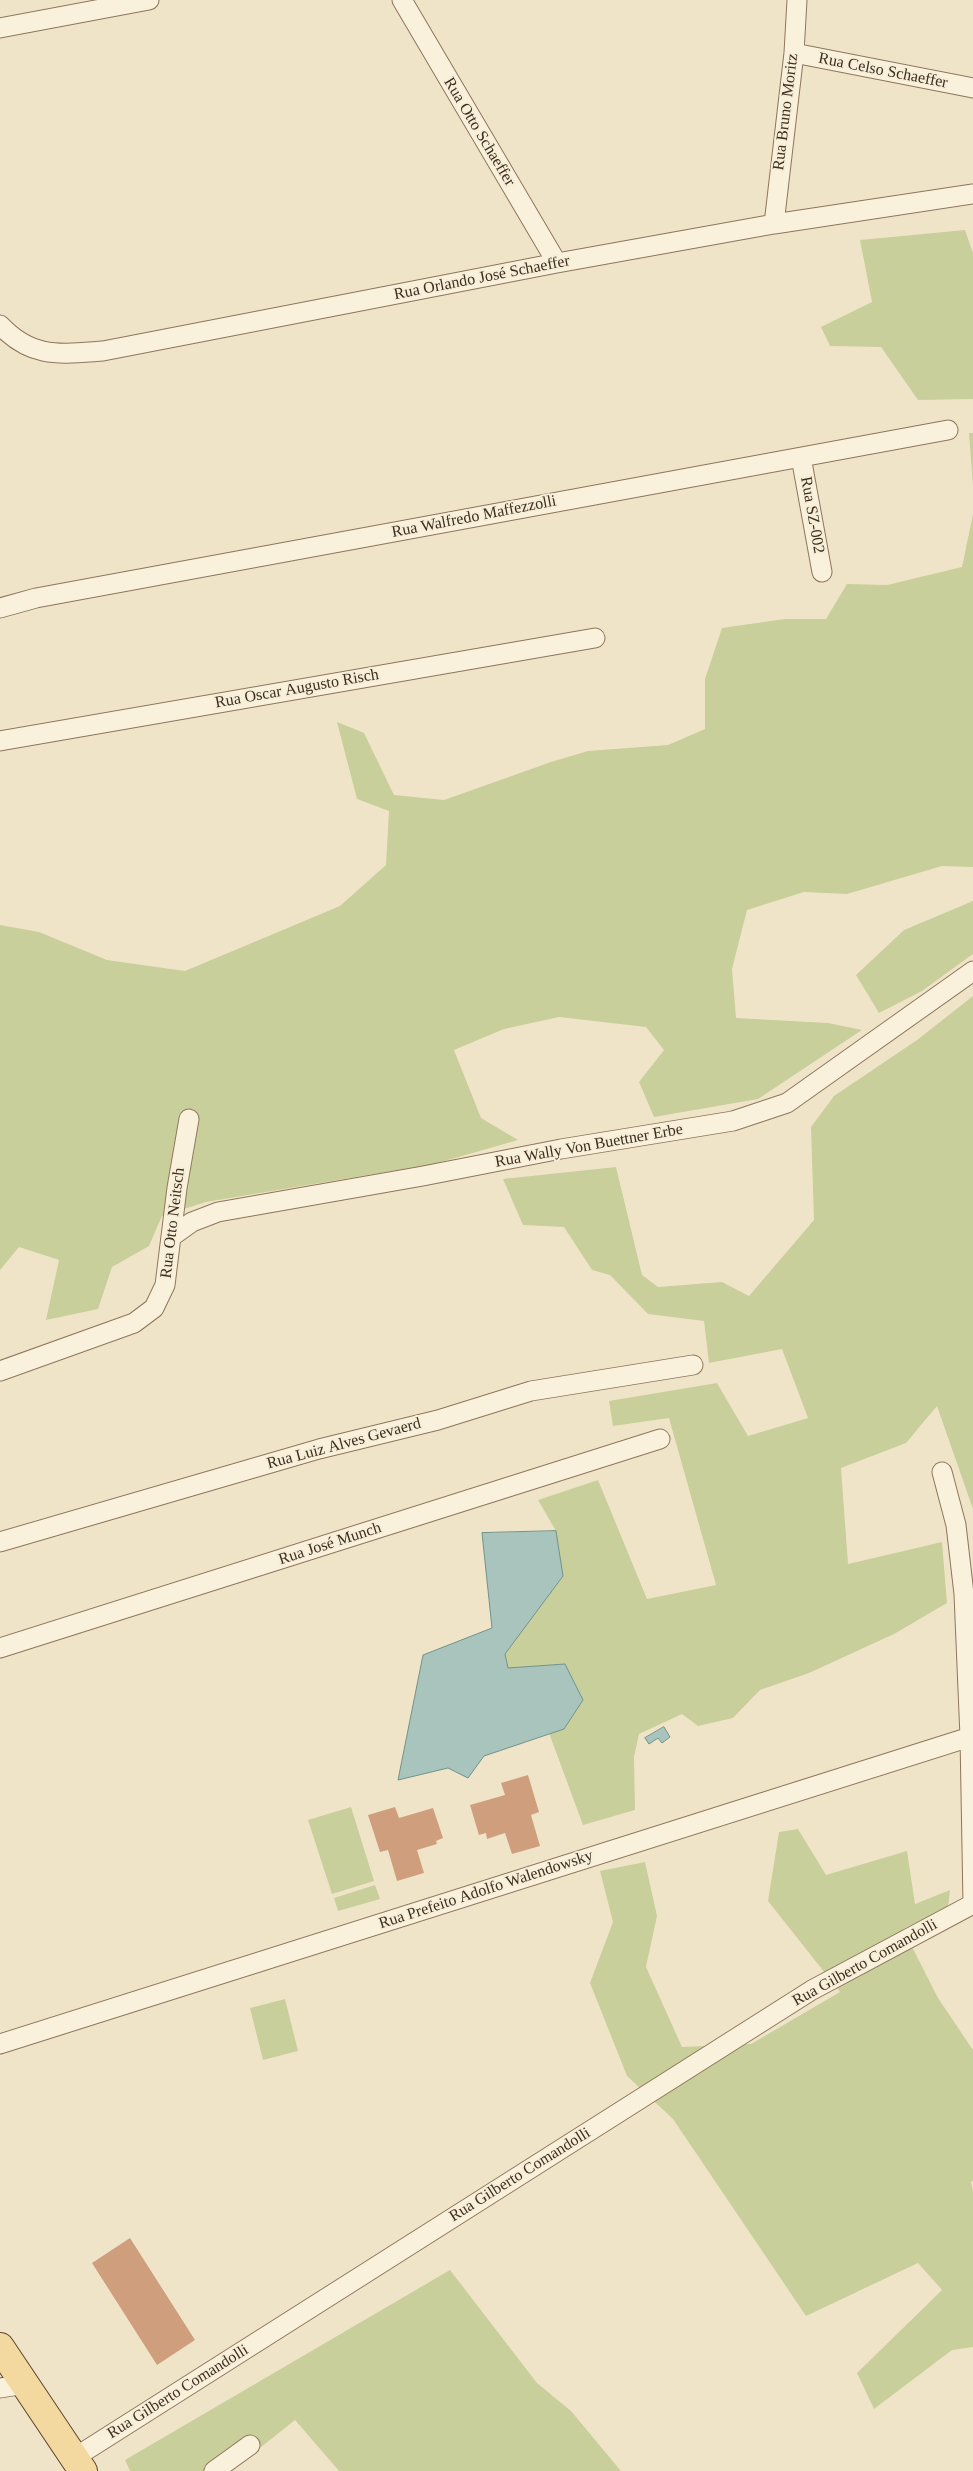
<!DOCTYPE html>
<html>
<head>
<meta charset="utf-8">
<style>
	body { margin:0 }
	canvas { display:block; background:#f0e4c8 }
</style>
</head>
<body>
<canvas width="973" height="2471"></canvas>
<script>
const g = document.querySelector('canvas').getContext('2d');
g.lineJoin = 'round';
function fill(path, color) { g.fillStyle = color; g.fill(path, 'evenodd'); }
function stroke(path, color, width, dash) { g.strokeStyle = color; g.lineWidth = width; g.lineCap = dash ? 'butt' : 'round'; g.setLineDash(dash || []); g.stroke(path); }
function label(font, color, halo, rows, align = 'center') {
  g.font = font + ' "Times New Roman",serif'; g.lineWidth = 4; g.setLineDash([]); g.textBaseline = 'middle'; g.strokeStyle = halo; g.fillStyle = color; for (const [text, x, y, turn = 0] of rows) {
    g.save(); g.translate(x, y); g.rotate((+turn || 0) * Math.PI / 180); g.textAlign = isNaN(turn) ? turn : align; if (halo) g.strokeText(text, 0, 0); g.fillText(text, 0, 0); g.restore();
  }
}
fill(new Path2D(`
	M 965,230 L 973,253 L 973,399 L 918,400 L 881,347 L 830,346 L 821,327 L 872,302 L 860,240 Z
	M 969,433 L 973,433 L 973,486 Z
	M 973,514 L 973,867 L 942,866 L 847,894 L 804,892 L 747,910 L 732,969 L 736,1018 L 828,1023 L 862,1030 L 758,1099 L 654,1117 L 639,1082 L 664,1050 L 646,1027 L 559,1017 L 504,1029 L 454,1050 L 481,1118 L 518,1140 L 434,1164 L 206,1202 L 162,1216 L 149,1246 L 112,1267 L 98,1309 L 46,1320 L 59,1260 L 19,1247 L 0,1270 L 0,925 L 39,932 L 107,960 L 185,971 L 340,906 L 386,865 L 389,811 L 357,799 L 337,722 L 364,733 L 394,795 L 444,800 L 551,762 L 588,751 L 668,745 L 705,729 L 705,679 L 722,628 L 785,619 L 826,619 L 847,584 L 887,585 L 962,567 Z
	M 973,901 L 973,954 L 922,991 L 879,1013 L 856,975 L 904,930 Z
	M 973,996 L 973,1509 L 937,1406 L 906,1443 L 841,1468 L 848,1564 L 942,1542 L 947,1603 L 894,1634 L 809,1673 L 760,1690 L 733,1718 L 698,1726 L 682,1714 L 639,1734 L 634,1757 L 635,1810 L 583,1825 L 549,1733 L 564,1729 L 583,1700 L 565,1664 L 508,1668 L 505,1654 L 563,1576 L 556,1531 L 538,1500 L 598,1480 L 647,1599 L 716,1585 L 669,1418 L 613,1426 L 609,1401 L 717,1383 L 748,1436 L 808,1418 L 782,1349 L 709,1363 L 704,1321 L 648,1314 L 610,1275 L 592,1270 L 564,1227 L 523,1225 L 503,1179 L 616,1167 L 642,1275 L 658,1287 L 722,1282 L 749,1296 L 814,1220 L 811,1127 L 834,1096 L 917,1040 Z
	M 351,1807 L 374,1881 L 332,1894 L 308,1820 Z
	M 798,1829 L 826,1875 L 907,1851 L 915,1904 L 950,1890 L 948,1907 L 903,1929 L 938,1998 L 973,2050 L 973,2181 L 971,2182 L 973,2191 L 973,2347 L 952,2350 L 874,2409 L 857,2373 L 942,2290 L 918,2263 L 806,2316 L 673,2119 L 627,2076 L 590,1983 L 613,1922 L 600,1871 L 645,1862 L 657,1916 L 646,1967 L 682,2047 L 751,2044 L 840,1992 L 768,1901 L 779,1832 Z
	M 375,1885 L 380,1899 L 338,1911 L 334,1898 Z
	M 285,1999 L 298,2051 L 263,2060 L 250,2008 Z
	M 450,2270 L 537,2383 L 571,2411 L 621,2471 L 339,2471 L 295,2420 L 231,2471 L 130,2471 L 125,2460 Z`), '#c9cf9b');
const water = new Path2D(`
	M 556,1531 L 563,1576 L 505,1654 L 508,1668 L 565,1664 L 583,1700 L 564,1729 L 484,1756 L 468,1778 L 448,1768 L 398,1780 L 423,1655 L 492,1628 L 482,1533 Z
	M 664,1727 L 670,1737 L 662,1743 L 658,1738 L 649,1744 L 645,1738 Z`);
fill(water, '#a9c4bc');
stroke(water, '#6f938a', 1);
fill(new Path2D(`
	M 528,1775 L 539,1812 L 531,1815 L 540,1846 L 512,1854 L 505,1833 L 487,1839 L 486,1833 L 479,1835 L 470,1805 L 505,1795 L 501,1783 Z
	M 395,1807 L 399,1818 L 433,1808 L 443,1838 L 436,1841 L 437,1844 L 417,1850 L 424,1873 L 397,1881 L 388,1850 L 380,1852 L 368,1815 Z
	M 130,2238 L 195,2340 L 157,2365 L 92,2263 Z`), '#cf9f7d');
const street = new Path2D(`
	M 402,0 L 557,263
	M 0,28 L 149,0
	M 794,53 L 973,88
	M 774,224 L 794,53 L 797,0
	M 0,325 C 32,359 60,354 103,351 L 557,263 L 774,224 L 973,194
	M 801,457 L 822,572
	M 0,608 L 36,598 L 948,430
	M 0,741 L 595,638
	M 171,1237 L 192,1222 L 218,1212 L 423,1176 L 561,1149 L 733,1121 L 787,1103 L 973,971
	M 0,1371 L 134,1323 L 154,1308 L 165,1285 L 177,1188 L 189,1119
	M 0,1542 L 319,1449 L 438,1420 L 531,1391 L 693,1365
	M 0,1648 L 660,1439
	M 0,2044 L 973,1736
	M 0,2388 L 25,2384
	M 74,2458 L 812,1990 L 973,1904 L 970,1737 L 964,1594 L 956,1525 L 942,1472
	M 214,2471 L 250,2445`);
const primary = new Path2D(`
	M 0,2347 L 83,2471`);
stroke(street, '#8d765c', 21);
stroke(primary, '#5b4430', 30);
stroke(street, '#faf1dc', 19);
stroke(primary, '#f3d9a0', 28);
label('16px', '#3d2e20', '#f7eed8', [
	["Rua Celso Schaeffer",883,71,11],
	["Rua Bruno Moritz",786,112,-83],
	["Rua Otto Schaeffer",479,132,59],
	["Rua Orlando José Schaeffer",482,278,-11],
	["Rua SZ-002",812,515,80],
	["Rua Walfredo Maffezzolli",474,517,-11],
	["Rua Oscar Augusto Risch",297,689,-10],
	["Rua Wally Von Buettner Erbe",589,1146,-10],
	["Rua Otto Neitsch",173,1223,-83],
	["Rua Luiz Alves Gevaerd",344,1444,-15],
	["Rua José Munch",330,1544,-18],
	["Rua Prefeito Adolfo Walendowsky",486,1890,-18],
	["Rua Gilberto Comandolli",865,1963,-29],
	["Rua Gilberto Comandolli",520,2175,-32],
	["Rua Gilberto Comandolli",178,2392,-32]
]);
</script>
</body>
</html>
